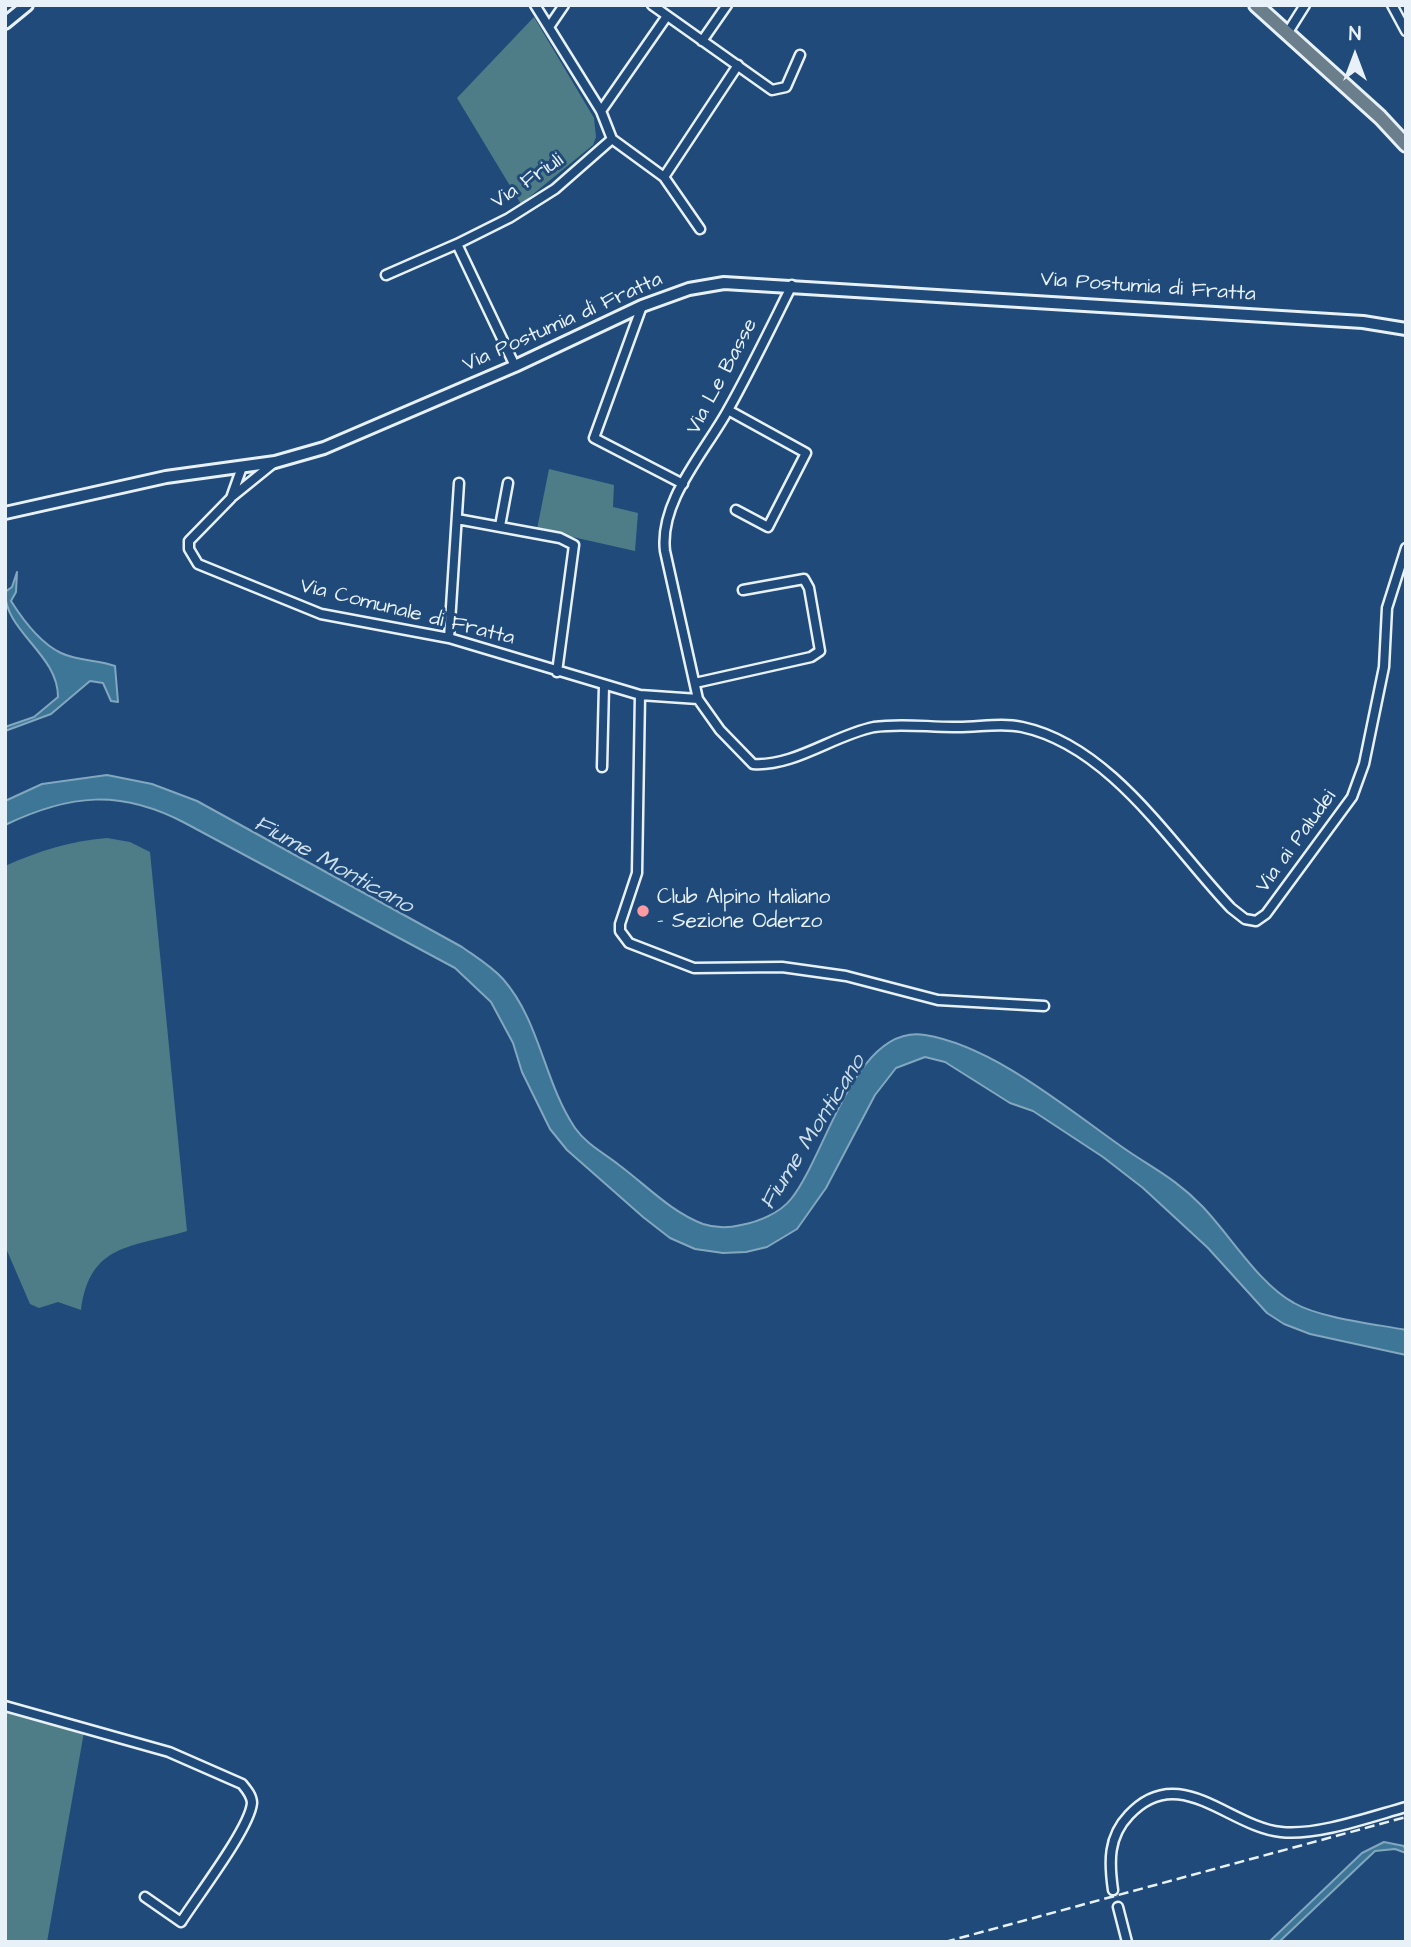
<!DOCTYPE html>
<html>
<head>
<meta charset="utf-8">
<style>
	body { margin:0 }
	#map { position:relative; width:1411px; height:1947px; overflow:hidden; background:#1f4a7a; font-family:"Architects Daughter",sans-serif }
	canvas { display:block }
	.frame { position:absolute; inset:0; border:7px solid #e8f1f8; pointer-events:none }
	.north { position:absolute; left:1320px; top:21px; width:70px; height:70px; -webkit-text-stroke:5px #1f4a7a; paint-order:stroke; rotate:0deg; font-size:19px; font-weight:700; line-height:28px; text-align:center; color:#e8f1f8 }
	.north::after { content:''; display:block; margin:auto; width:24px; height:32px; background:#e8f1f8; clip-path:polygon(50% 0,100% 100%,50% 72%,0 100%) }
</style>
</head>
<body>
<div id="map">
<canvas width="1411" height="1947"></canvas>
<div class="frame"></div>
<div class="north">N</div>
</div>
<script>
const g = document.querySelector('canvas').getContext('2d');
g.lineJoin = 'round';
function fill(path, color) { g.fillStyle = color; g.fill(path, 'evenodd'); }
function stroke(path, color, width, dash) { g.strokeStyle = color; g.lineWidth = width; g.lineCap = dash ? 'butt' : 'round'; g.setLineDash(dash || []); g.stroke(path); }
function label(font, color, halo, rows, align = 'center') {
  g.font = font + ' "Architects Daughter",sans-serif'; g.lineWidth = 6; g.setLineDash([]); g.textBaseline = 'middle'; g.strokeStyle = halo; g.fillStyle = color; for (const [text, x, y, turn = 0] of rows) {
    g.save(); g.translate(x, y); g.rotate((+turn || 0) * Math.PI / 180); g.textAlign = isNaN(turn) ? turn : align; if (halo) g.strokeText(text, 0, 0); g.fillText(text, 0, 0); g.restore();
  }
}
fill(new Path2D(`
	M 534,17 L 594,118 L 596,137 L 593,145 L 521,204 L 457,98 Z
	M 549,469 L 614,485 L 613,507 L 638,513 L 635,551 L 537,529 Z
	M 107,838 L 130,842 L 150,852 L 187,1231 C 131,1248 90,1243 81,1310 L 58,1302 L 39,1308 L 30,1304 L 5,1246 L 5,866 C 39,851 70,841 107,838 Z
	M 5,1711 L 84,1732 L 47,1942 L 5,1942 Z`), '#4e7d88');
const water = new Path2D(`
	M 17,572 L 16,592 L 11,601 C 23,620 40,643 61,653 C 78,661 98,660 115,666 L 118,702 L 111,701 L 103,683 L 90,681 L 51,714 L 5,731 L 5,727 L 34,717 L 58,697 C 58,654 5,632 5,592 L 12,587 Z
	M 107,775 L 152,784 L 197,801 L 462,947 C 476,957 491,966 503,979 C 540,1021 544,1082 575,1128 C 587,1145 604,1153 619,1165 C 646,1185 671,1212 703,1224 C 715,1228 729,1228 741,1225 C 758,1222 780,1213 791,1199 C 826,1156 855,1023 925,1035 C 994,1046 1069,1110 1125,1149 C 1154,1169 1176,1179 1202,1206 C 1230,1235 1259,1284 1294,1303 C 1320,1318 1375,1324 1406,1330 L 1406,1355 L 1310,1334 L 1284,1324 L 1267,1313 L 1208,1248 L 1143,1188 L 1103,1157 L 1033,1111 L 1010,1103 L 945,1062 L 925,1057 L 896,1068 L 875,1095 L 826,1188 L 797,1229 L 767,1247 L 746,1252 L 723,1253 L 695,1249 L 670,1238 L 643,1217 L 567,1150 L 550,1129 L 522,1072 L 513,1043 L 491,1002 L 455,968 L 185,823 C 120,789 70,794 5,825 L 5,801 L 42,784 Z
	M 1384,1842 L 1404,1846 L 1406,1853 L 1395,1849 L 1375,1851 L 1279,1942 L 1269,1942 L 1362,1853 Z`);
fill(water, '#3e7698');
stroke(water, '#82a7be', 2);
stroke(new Path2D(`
	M 1113,1890 L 1118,1907`), '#3d638d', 8, [8, 4]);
const street = new Path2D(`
	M 535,5 L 601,111 L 612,139 L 664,177 L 700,229
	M 652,5 L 772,90 L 786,87 L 800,55
	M 1392,5 L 1406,31
	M 549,27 L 564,5
	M 1288,32 L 1305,5
	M 702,41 L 727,5
	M 601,111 L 667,16
	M 664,177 L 738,65
	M 386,275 L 457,244
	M 792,285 C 771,327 751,369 728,410 C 705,452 659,501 665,551 L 698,699 L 720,730 L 753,764 C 794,767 834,735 874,727 C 900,723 927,727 953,727 C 976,728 1000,722 1022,727 C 1111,746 1172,846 1231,908 L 1245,919 L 1256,921 L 1266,914 L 1352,797 L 1364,764 L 1384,667 L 1387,608 L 1406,548
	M 642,306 L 594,438 L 683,484
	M 515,366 L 457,244 L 509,218 L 555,189 L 612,139
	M 728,410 L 806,453 L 768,527 L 736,510
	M 242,467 L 231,498 L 189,541 L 189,549 L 198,564 L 321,614 L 449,638 L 640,695 L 698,699
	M 233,496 L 275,462
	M 457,519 L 560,538 L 574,545 L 557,672
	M 500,526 L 508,483
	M 449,638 L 459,483
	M 695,683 L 811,657 L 820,651 L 809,588 L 804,579 L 743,590
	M 640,695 L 637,873 L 620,924 L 620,931 L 629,943 L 694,968 L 782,967 L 846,976 L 938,1000 L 1044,1006
	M 602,767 L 604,686
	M 5,1706 L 169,1752 L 242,1784 C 247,1790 252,1796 252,1803 C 250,1828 196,1898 181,1922 L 145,1897
	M 1113,1890 C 1109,1862 1108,1837 1129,1815 C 1179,1761 1229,1827 1281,1832 C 1317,1836 1370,1817 1406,1807
	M 1118,1907 L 1127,1942`);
const secondary = new Path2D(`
	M 5,23 L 27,5
	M 5,513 L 166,477 L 275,462 L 324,448 L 515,366 L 642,306 L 689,289 L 724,283 L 1363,322 L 1406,329`);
const primary = new Path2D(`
	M 1256,5 L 1380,117 L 1406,145`);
stroke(street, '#e8f1f8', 13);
stroke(secondary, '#e8f1f8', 16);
stroke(primary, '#e8f1f8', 18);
stroke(street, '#1f4a7a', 8);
stroke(secondary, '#1f4a7a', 10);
stroke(primary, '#6b7e8b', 12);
stroke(new Path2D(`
	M 945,1942 L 1406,1817`), '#e8f1f8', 2.5, [10, 5]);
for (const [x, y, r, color] of [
	[643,911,7,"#ff9aa2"]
]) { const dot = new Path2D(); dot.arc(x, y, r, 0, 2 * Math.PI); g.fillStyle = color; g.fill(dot); stroke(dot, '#1f4a7a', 2.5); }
label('21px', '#e8f1f8', '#1f4a7a', [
	["Via Friuli",528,182,-34],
	["Via Postumia di Fratta",1148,288,4],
	["Via Postumia di Fratta",563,323,-24],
	["Via Le Basse",723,377,-62],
	["Via Comunale di Fratta",407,613,14],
	["Via ai Paludei",1297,842,-54]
]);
label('21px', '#e8f1f8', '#1f4a7a', [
	["Club Alpino Italiano",657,899],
	["- Sezione Oderzo",657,923]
], 'left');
label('italic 23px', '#cedfea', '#1f4a7a', [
	["Fiume Monticano",333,866,29],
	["Fiume Monticano",814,1133,-58]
]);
</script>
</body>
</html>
